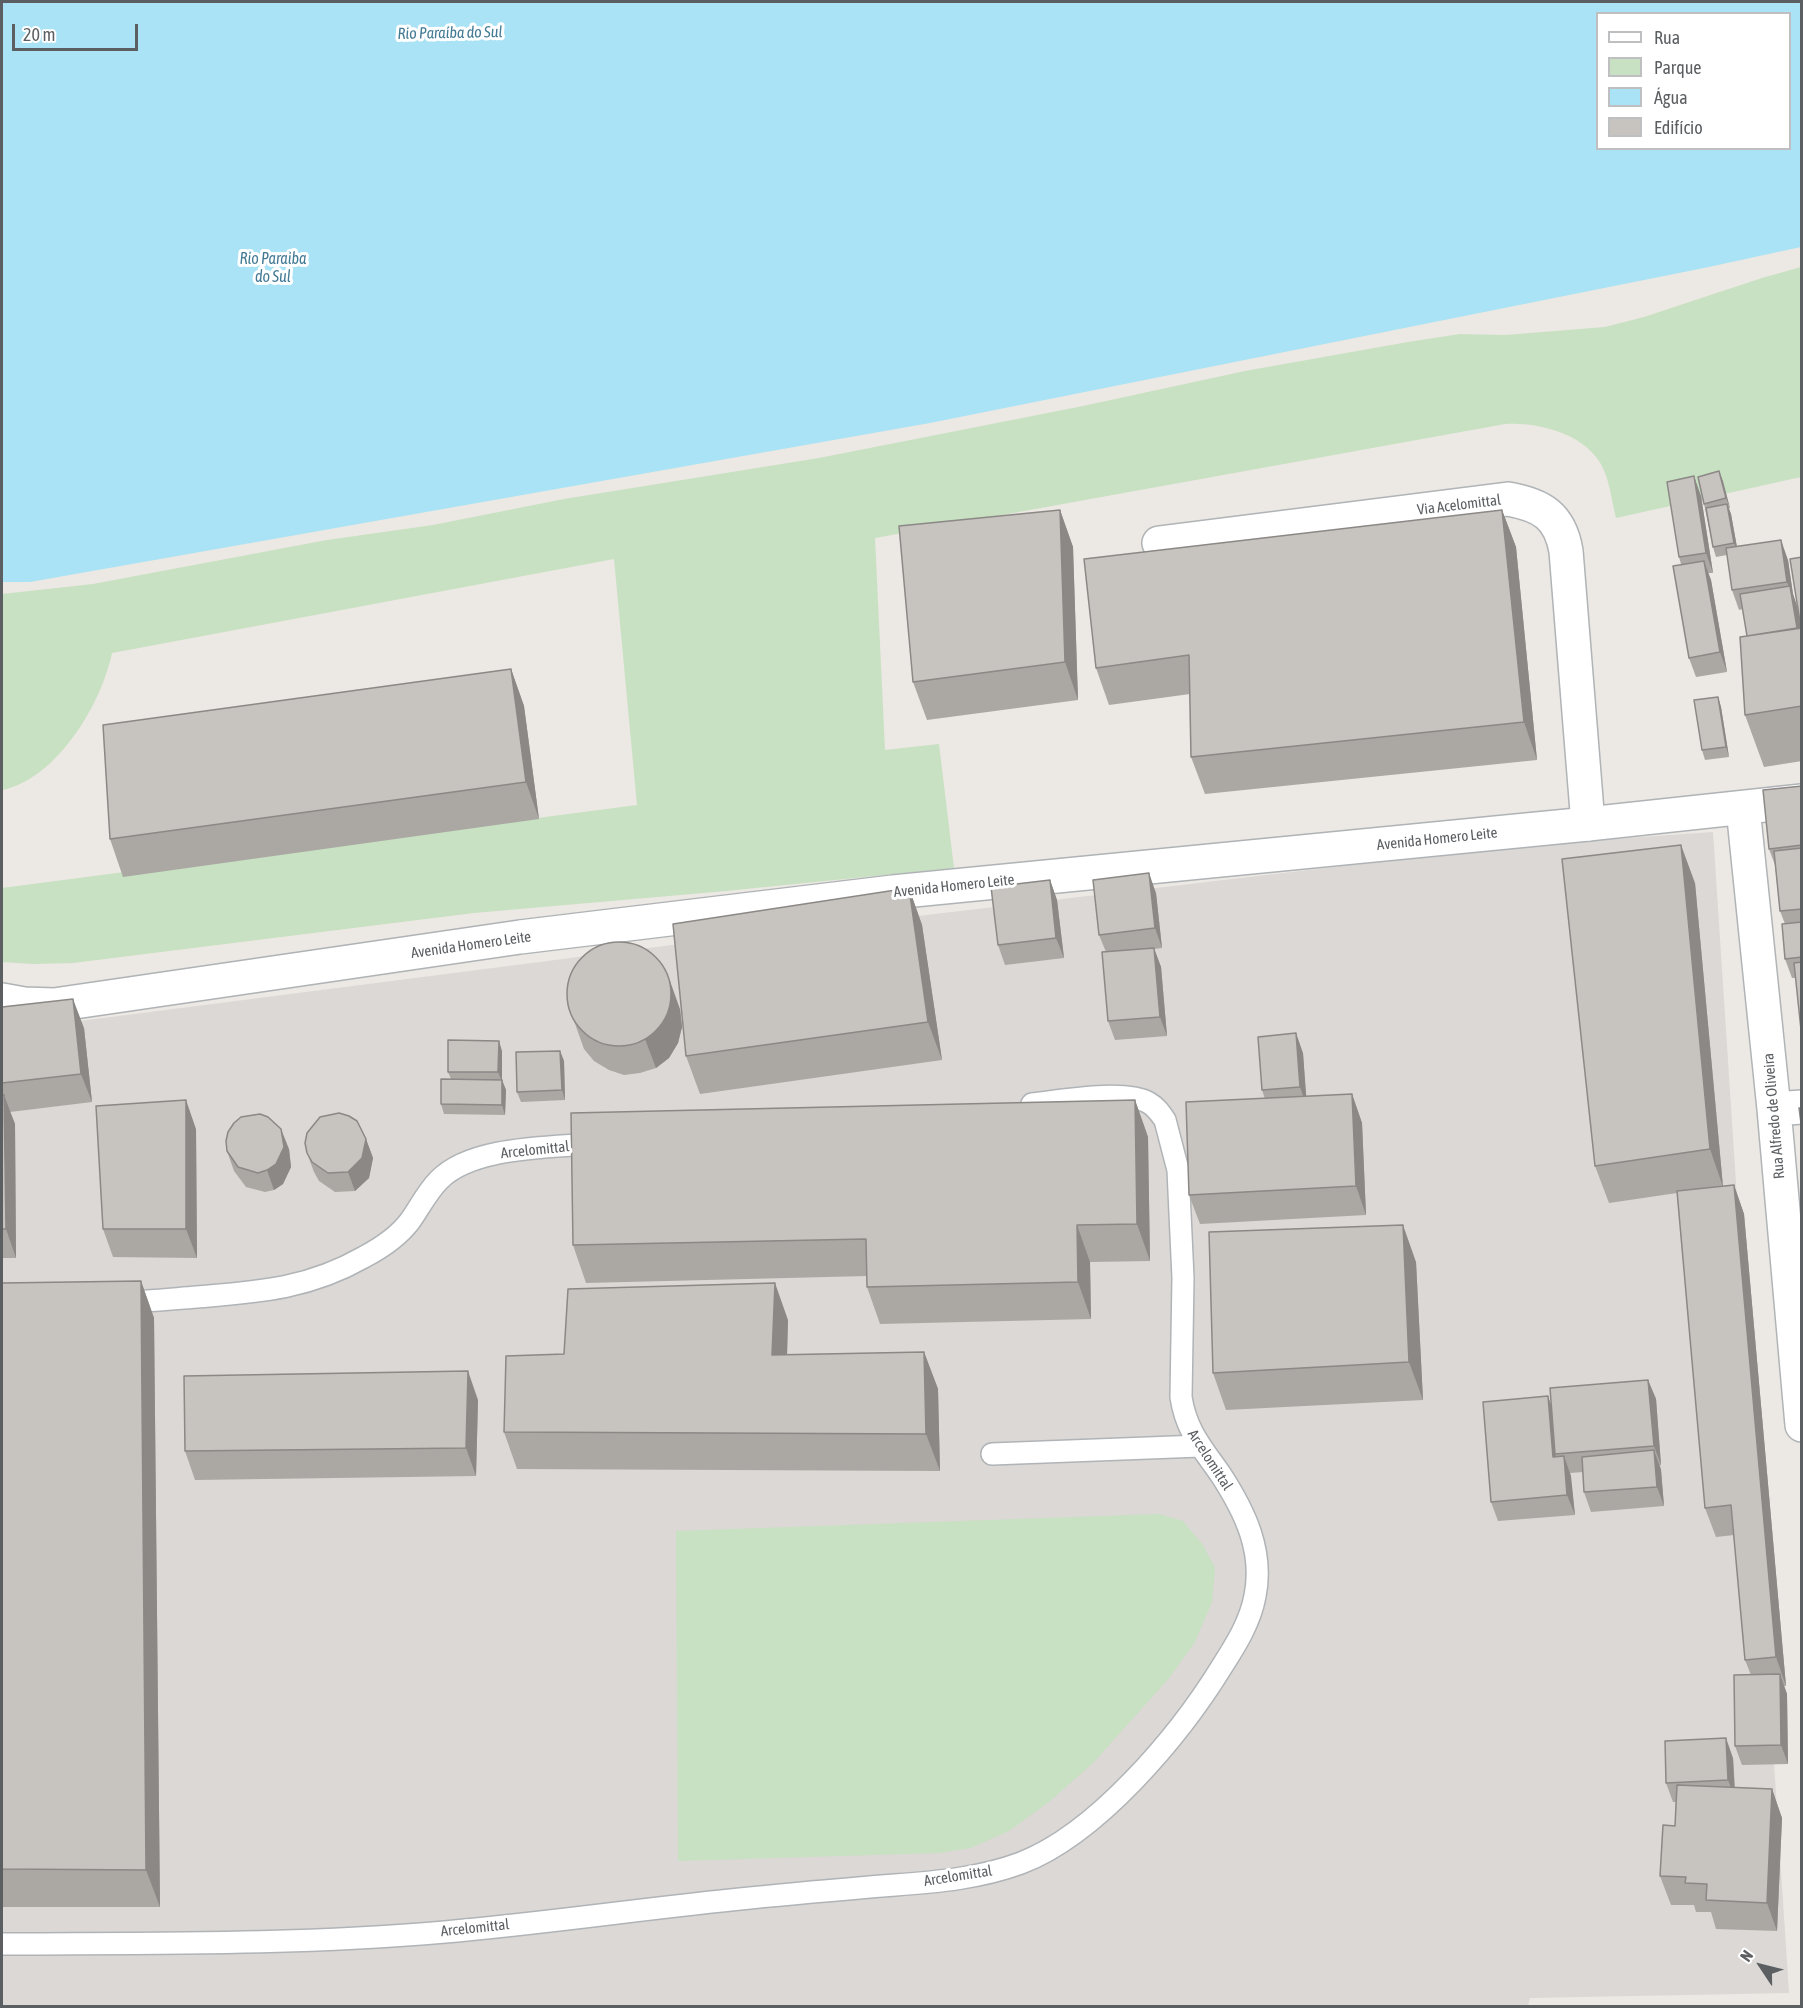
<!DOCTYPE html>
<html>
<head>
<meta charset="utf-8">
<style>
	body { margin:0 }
	#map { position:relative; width:1803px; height:2008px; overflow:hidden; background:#ece8e3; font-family:"Asap Condensed",sans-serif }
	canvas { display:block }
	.frame { position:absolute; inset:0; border:3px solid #5b5f62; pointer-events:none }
	.legend { position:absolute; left:1596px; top:12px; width:195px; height:138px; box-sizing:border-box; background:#fff; border:2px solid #bdbfc0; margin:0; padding:8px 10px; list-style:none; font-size:18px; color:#5b5f62 }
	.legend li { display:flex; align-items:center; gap:12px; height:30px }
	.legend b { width:30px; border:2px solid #bdbfc0 }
	.north { position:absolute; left:1731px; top:1936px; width:60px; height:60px; -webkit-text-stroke:4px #fff; paint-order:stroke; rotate:305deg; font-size:16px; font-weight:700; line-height:24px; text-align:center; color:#5b5f62 }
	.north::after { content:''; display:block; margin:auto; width:21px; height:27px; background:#5b5f62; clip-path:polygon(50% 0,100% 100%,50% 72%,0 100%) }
	.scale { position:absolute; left:12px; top:24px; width:126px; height:27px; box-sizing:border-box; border:3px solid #5b5f62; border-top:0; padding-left:8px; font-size:18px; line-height:21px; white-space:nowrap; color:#5b5f62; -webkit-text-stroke:4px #fff; paint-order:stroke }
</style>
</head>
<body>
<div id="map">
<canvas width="1803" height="2008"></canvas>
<div class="frame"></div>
<ul class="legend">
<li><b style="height:8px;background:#fff"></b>Rua</li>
<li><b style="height:16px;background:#c8e1c2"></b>Parque</li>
<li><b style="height:16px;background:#aae3f5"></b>Água</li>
<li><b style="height:16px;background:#c7c3bf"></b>Edifício</li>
</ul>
<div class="north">N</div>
<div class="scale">20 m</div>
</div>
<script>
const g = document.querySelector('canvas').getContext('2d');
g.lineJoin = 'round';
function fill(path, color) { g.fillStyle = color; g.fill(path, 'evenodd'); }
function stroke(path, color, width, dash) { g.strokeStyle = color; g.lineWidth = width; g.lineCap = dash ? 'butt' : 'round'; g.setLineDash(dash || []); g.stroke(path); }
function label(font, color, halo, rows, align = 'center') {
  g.font = font + ' "Asap Condensed",sans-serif'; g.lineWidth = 6; g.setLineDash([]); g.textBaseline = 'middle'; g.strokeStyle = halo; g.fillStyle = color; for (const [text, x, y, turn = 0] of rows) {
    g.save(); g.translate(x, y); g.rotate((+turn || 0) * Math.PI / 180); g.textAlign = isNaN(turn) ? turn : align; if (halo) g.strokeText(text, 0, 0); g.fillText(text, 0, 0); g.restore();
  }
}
fill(new Path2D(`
	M 1713,832 L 1789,1993 L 1530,1998 L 1528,2006 L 2,2006 L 2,1029 L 80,1021 L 680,944 L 1513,846 Z`), '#dbd8d5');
fill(new Path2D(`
	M 1801,267 L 1801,477 L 1616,518 C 1612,502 1610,483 1603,468 C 1587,434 1539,422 1505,424 L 875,538 L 885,750 L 939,744 L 954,868 L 726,891 L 474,913 L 73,963 L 34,964 L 2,962 L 2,888 L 637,805 L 614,559 L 112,653 C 101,705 57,778 3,790 L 2,594 L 93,584 L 327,540 L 433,525 L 564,499 L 819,458 L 1083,406 L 1245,371 L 1408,342 L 1460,334 L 1506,335 L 1605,327 L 1644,317 L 1762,278 Z
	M 1159,1514 L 1183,1521 L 1203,1545 L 1215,1568 L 1212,1602 L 1195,1642 L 1170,1677 L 1093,1763 L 1050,1801 L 1009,1831 L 971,1848 L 939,1853 L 678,1861 L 676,1531 Z`), '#c8e1c2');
fill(new Path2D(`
	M 2,2 L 1801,2 L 1801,247 L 1704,268 L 930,423 L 30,582 L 2,582 ZM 1598,14 L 1790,14 L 1790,148 L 1598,148 Z`), '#aae3f5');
const lane = new Path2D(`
	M 119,1302 C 145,1302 171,1299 197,1297 C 258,1292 308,1289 364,1257 C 381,1248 398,1237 410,1221 C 420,1207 427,1192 439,1180 C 473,1145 554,1148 601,1143
	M 992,1454 L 1200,1446
	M 2,1944 C 149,1943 298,1945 445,1932 C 547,1923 648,1908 750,1898 C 798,1893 846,1889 895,1885 C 937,1882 981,1878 1021,1863 C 1097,1834 1179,1736 1221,1668 C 1235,1646 1250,1623 1255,1596 C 1264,1551 1245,1512 1221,1475 C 1203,1449 1186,1431 1181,1397 L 1183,1278 L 1178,1170 L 1165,1120 C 1160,1113 1156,1107 1149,1103 C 1125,1089 1060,1101 1032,1104`);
const street = new Path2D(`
	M 1159,543 L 1508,499 C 1542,505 1560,516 1566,551 L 1588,824
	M 1743,808 L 1774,1109 L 1802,1425
	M 1774,1109 L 1802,1107`);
const secondary = new Path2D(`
	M 2,1000 L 24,1004 L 54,1005 L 520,937 L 893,892 L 1588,824 L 1802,801`);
stroke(lane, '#b0b4b7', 24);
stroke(street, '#b0b4b7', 36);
stroke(secondary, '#afb3b6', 36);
stroke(lane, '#fff', 21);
stroke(street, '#fff', 33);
stroke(secondary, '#fff', 33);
fill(new Path2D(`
	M 1719,471 L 1730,508 L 1729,508 L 1731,514 L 1737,547 L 1788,560 L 1793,594 L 1797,606 L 1802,557 L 1802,761 L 1764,767 L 1745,715 L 1747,636 L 1743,609 L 1739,610 L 1732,590 L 1727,555 L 1716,557 L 1713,547 L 1704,504 Z
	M 1701,496 L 1713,573 L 1708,573 L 1711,580 L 1727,672 L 1696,677 L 1689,658 L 1681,564 L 1679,557 Z
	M 1060,510 L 1073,547 L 1078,700 L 927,720 L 913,682 Z
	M 1502,510 L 1516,547 L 1537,760 L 1205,794 L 1191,757 L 1190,694 L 1109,705 L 1096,668 Z
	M 511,669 L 524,706 L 539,819 L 123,877 L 110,839 Z
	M 1718,697 L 1721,707 L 1729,757 L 1705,760 L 1702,750 Z
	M 1802,786 L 1802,1031 L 1796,978 L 1792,978 L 1785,959 L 1785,924 L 1780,911 L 1775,865 L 1769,849 Z
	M 1050,880 L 1057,900 L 1064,958 L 1005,965 L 998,945 Z
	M 1695,883 L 1723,1186 L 1734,1185 L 1744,1214 L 1786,1686 L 1784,1686 L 1787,1694 L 1788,1764 L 1742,1765 L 1735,1746 L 1751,1675 L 1745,1660 L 1734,1535 L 1716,1537 L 1705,1508 L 1677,1193 L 1609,1203 L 1595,1166 Z
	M 909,888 L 922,925 L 942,1060 L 700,1094 L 686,1056 Z
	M 1156,893 L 1162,948 L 1154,949 L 1161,967 L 1167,1036 L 1115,1040 L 1108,1021 L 1106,952 L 1099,935 Z
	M 568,1004 L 680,1009 L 682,1027 L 678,1043 L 669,1058 L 656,1068 L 640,1073 L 624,1075 L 609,1070 L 594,1061 L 584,1049 Z
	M 2,1007 L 84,1028 L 92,1102 L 10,1112 L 15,1124 L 16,1258 L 2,1258 Z
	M 502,1051 L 502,1080 L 506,1090 L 505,1115 L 444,1114 L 441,1104 L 451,1079 L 448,1072 Z
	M 560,1051 L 564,1061 L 565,1100 L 521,1102 L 517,1092 Z
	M 1303,1053 L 1306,1097 L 1352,1094 L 1362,1123 L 1366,1215 L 1200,1224 L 1189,1195 L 1265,1099 L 1262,1090 Z
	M 1135,1100 L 1148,1137 L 1150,1261 L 1090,1262 L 1091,1319 L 880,1324 L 867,1287 L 867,1276 L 586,1283 L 573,1245 Z
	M 196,1129 L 197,1258 L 113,1257 L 103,1229 Z
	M 366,1139 L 373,1158 L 369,1178 L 355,1191 L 335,1192 L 319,1181 L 314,1172 L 307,1153 Z
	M 289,1149 L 291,1167 L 283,1184 L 274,1190 L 265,1192 L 246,1187 L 234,1171 L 227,1151 Z
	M 1416,1262 L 1423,1400 L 1226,1410 L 1213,1373 Z
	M 141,1281 L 154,1318 L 160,1907 L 2,1907 L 2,1283 Z
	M 788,1320 L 787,1355 L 924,1352 L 938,1389 L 940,1471 L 517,1469 L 504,1432 L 564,1354 Z
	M 1648,1380 L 1656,1399 L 1661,1465 L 1660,1465 L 1661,1470 L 1664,1506 L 1591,1512 L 1584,1492 L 1583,1472 L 1570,1473 L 1575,1515 L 1498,1521 L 1491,1502 L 1552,1407 Z
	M 478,1400 L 476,1476 L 195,1480 L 185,1451 Z
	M 1733,1758 L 1735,1788 L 1772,1789 L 1782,1818 L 1777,1931 L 1716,1929 L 1711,1912 L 1696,1912 L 1694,1905 L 1671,1905 L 1660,1876 L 1675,1826 L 1676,1802 L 1673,1802 L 1666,1783 Z`), '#aba8a4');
fill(new Path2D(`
	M 1719,471 L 1723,481 L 1730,508 L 1726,498 Z
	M 1694,476 L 1701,496 L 1713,573 L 1706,553 Z
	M 1727,504 L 1731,514 L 1738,553 L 1734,543 Z
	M 1060,510 L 1073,547 L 1078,700 L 1065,662 Z
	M 1502,510 L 1516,547 L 1537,760 L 1524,722 Z
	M 1781,540 L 1788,560 L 1793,594 L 1797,606 L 1802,632 L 1798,637 L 1792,595 L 1787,582 Z
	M 1704,561 L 1711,580 L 1727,672 L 1720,652 Z
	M 511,669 L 524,706 L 539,819 L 526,782 Z
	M 1718,697 L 1721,707 L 1729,757 L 1726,747 Z
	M 1681,845 L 1695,883 L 1723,1187 L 1710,1149 Z
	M 1149,873 L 1156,893 L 1162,948 L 1155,928 Z
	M 1050,880 L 1057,900 L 1064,958 L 1056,938 Z
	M 909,888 L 922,925 L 942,1060 L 928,1022 Z
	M 1154,948 L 1161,967 L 1167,1036 L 1160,1017 Z
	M 670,981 L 680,1009 L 682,1027 L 678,1043 L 669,1058 L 656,1068 L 645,1039 Z
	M 73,999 L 84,1028 L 92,1102 L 81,1074 Z
	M 1296,1033 L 1303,1053 L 1307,1107 L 1300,1087 Z
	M 499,1041 L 502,1051 L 502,1082 L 498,1072 Z
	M 560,1051 L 564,1061 L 565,1100 L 562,1090 Z
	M 502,1080 L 506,1090 L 505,1115 L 502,1105 Z
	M 1352,1094 L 1362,1123 L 1366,1215 L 1356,1186 Z
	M 4,1095 L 15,1124 L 16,1258 L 6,1229 Z
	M 186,1100 L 196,1129 L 197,1258 L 186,1229 Z
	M 1135,1100 L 1148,1137 L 1150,1261 L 1137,1224 Z
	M 281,1129 L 289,1149 L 291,1167 L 283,1184 L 274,1190 L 267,1170 Z
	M 366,1139 L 373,1158 L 369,1178 L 355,1191 L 348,1172 Z
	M 1734,1185 L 1744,1214 L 1786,1686 L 1776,1657 Z
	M 1077,1225 L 1090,1262 L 1091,1319 L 1078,1282 Z
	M 1403,1225 L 1416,1262 L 1423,1400 L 1409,1362 Z
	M 141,1281 L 154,1318 L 160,1907 L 146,1870 Z
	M 775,1283 L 788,1320 L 786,1392 L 772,1355 Z
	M 924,1352 L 938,1389 L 940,1471 L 926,1434 Z
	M 468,1371 L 478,1400 L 476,1476 L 466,1448 Z
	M 1648,1380 L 1656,1399 L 1661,1465 L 1654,1446 Z
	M 1548,1396 L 1555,1416 L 1555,1454 L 1559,1465 L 1553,1457 Z
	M 1654,1450 L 1661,1470 L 1664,1506 L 1657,1487 Z
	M 1564,1456 L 1571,1476 L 1575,1515 L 1567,1495 Z
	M 1780,1674 L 1787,1694 L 1788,1764 L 1781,1745 Z
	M 1726,1738 L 1733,1758 L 1735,1799 L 1728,1780 Z
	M 1772,1789 L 1782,1818 L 1777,1931 L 1767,1903 Z`), '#8b8886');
const building = new Path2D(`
	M 1719,471 L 1726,498 L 1704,504 L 1698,477 Z
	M 1694,476 L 1706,553 L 1679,557 L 1667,482 Z
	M 1727,504 L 1734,543 L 1713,547 L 1706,508 Z
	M 1060,510 L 1065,662 L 913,682 L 899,526 Z
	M 1502,510 L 1524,722 L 1191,757 L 1189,655 L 1096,668 L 1084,559 Z
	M 1781,540 L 1787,582 L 1732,590 L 1726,548 Z
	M 1802,557 L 1802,628 L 1801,628 L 1790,559 Z
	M 1704,561 L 1720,652 L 1689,658 L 1673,566 Z
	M 1790,586 L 1797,628 L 1747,636 L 1740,594 Z
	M 1802,628 L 1802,706 L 1745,715 L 1740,637 Z
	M 511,669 L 526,782 L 110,839 L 103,725 Z
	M 1718,697 L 1726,747 L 1702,750 L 1694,700 Z
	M 1802,786 L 1802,845 L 1769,849 L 1763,790 Z
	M 1681,845 L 1710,1149 L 1595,1166 L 1562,859 Z
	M 1802,848 L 1802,909 L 1780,911 L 1774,851 Z
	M 1149,873 L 1155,928 L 1099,935 L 1093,880 Z
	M 1050,880 L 1056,938 L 998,945 L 991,887 Z
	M 909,888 L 928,1022 L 686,1056 L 673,924 Z
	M 1802,922 L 1802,957 L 1785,959 L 1782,924 Z
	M567 994a52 52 0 1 1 104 0a52 52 0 1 1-104 0Z
	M 1154,948 L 1160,1017 L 1108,1021 L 1102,952 Z
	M 1802,962 L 1802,1030 L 1801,1030 L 1794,963 Z
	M 73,999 L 81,1074 L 2,1083 L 2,1007 Z
	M 1296,1033 L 1300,1087 L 1262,1090 L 1258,1037 Z
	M 448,1040 L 499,1041 L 498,1072 L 448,1072 Z
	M 560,1051 L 562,1090 L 517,1092 L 516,1052 Z
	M 441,1079 L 502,1080 L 502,1105 L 441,1104 Z
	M 1352,1094 L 1356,1186 L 1189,1195 L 1186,1102 Z
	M 2,1095 L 4,1095 L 6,1229 L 2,1229 Z
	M 186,1100 L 186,1229 L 103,1229 L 96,1106 Z
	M 1135,1100 L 1137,1224 L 1077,1225 L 1078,1282 L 867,1287 L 866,1239 L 573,1245 L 571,1113 Z
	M 1799,1108 L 1802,1108 L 1802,1131 Z
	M 339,1113 L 349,1116 L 357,1121 L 366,1139 L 362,1158 L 348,1172 L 328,1173 L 312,1162 L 307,1153 L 305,1143 L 307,1133 L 320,1117 Z
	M 260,1114 L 268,1117 L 281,1129 L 284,1147 L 276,1164 L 267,1170 L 258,1173 L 238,1167 L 227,1151 L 226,1141 L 228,1132 L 234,1123 L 241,1117 Z
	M 1734,1185 L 1776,1657 L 1745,1660 L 1731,1505 L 1705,1508 L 1677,1191 Z
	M 1403,1225 L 1409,1362 L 1213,1373 L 1209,1232 Z
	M 141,1281 L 146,1870 L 2,1869 L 2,1283 Z
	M 775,1283 L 772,1355 L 924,1352 L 926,1434 L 504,1432 L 506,1356 L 564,1354 L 568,1289 Z
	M 468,1371 L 466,1448 L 185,1451 L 184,1376 Z
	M 1648,1380 L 1654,1446 L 1555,1454 L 1550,1388 Z
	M 1548,1396 L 1553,1457 L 1564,1456 L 1567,1495 L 1491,1502 L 1483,1402 Z
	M 1654,1450 L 1657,1487 L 1584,1492 L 1582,1457 Z
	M 1780,1674 L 1781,1745 L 1735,1746 L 1734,1675 Z
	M 1726,1738 L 1728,1780 L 1666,1783 L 1665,1741 Z
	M 1677,1785 L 1772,1789 L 1767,1903 L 1706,1900 L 1707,1884 L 1685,1883 L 1686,1877 L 1660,1876 L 1663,1825 L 1675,1826 Z`);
fill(building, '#c7c3bf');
stroke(building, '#8b8886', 1.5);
label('15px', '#5b5f62', '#fff', [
	["Via Acelomittal",1459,505,-7],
	["Avenida Homero Leite",1437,839,-6],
	["Avenida Homero Leite",954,886,-6],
	["Avenida Homero Leite",471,945,-8],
	["Rua Alfredo de Oliveira",1774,1116,-95],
	["Arcelomittal",535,1150,-6],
	["Arcelomittal",1210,1460,57],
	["Arcelomittal",958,1876,-9],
	["Arcelomittal",475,1928,-6]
]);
label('italic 16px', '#437a94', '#fff', [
	["Rio Paraíba do Sul",450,33,-1],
	["Rio Paraiba",273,259],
	["do Sul",273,277]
]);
</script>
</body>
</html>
